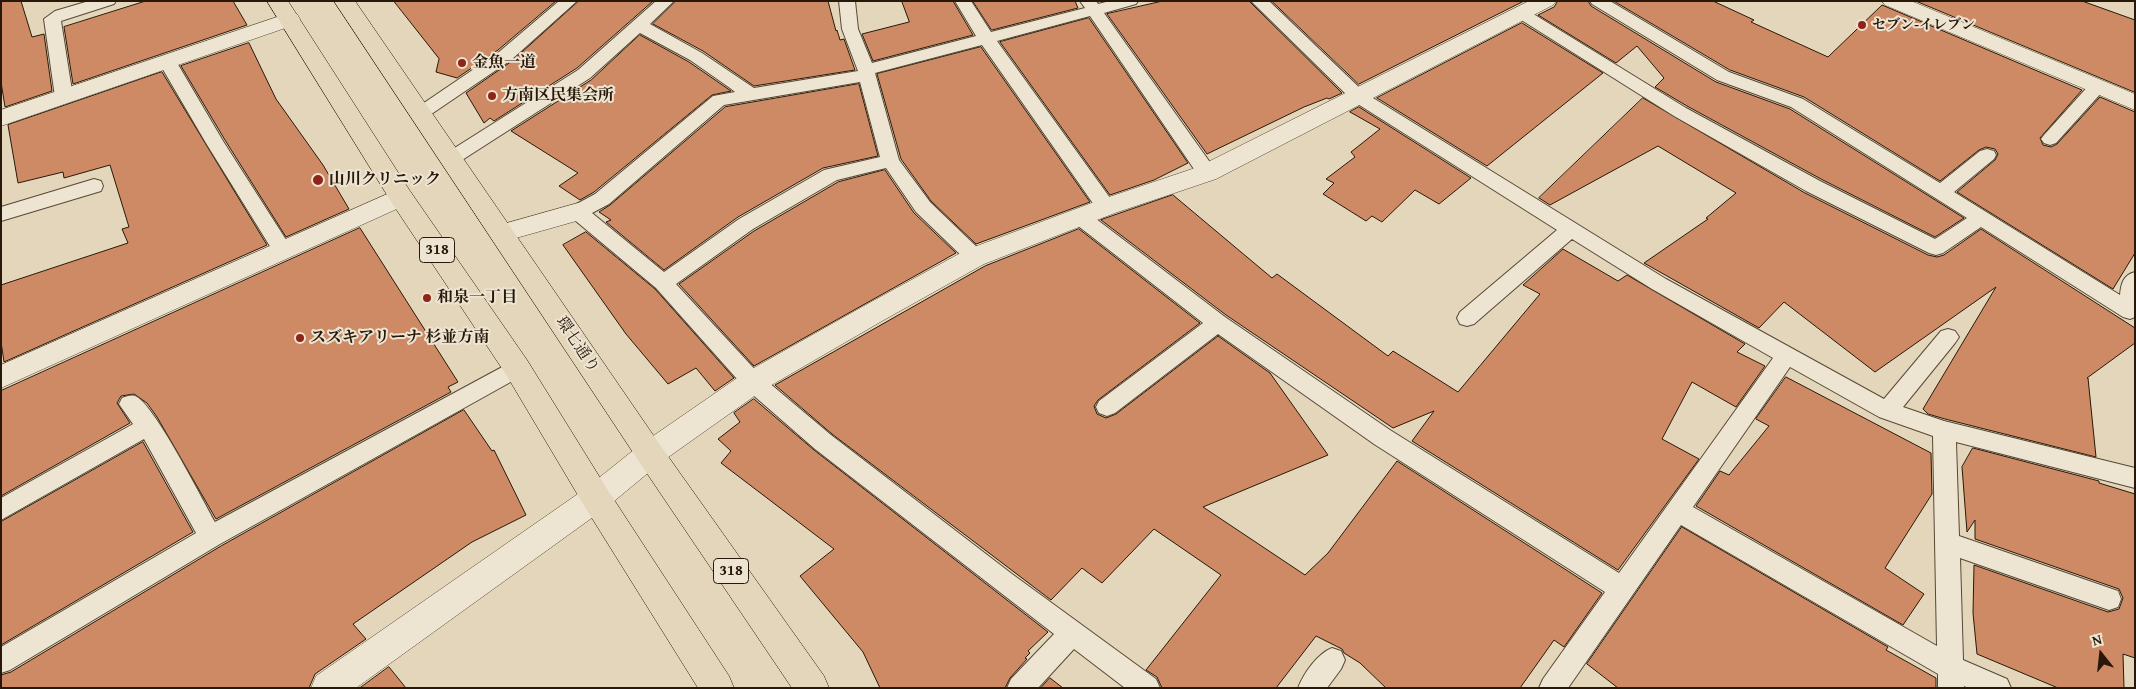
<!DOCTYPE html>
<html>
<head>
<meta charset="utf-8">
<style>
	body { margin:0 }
	#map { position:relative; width:2136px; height:689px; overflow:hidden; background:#e4d6ba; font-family:"Gentium Book Plus",serif }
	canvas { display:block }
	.frame { position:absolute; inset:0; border:2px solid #281809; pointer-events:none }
	.north { position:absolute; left:2076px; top:629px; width:50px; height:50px; -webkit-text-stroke:4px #ede4d2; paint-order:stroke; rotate:344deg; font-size:14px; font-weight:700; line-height:20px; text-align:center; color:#281809 }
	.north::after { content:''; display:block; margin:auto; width:18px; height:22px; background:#281809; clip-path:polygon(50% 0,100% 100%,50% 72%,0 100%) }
</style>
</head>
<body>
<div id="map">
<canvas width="2136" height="689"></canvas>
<div class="frame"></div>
<div class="north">N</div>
</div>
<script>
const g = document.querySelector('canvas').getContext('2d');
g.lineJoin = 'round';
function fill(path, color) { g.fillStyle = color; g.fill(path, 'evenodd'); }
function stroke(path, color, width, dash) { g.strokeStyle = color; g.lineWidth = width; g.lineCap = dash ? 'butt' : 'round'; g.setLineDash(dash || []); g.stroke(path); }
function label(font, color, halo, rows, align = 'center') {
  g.font = font + ' "Gentium Book Plus","Noto Serif JP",serif'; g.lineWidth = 4; g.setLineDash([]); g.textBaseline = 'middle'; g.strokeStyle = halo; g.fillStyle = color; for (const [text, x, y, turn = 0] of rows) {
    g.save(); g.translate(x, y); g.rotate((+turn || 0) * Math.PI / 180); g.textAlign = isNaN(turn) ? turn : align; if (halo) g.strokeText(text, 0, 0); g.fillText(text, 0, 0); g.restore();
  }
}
const building = new Path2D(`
	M 1,1 L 21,1 L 32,37 L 44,34 L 52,91 L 5,107 L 1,82 Z
	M 146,1 L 233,1 L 247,25 L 73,84 L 64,27 Z
	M 394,1 L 556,1 L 498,50 L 457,78 L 436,72 L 439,59 Z
	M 579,1 L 653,1 L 577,68 L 494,121 L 490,118 L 484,123 L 466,93 L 512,61 Z
	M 676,1 L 828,1 L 836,31 L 837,30 L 840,40 L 844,39 L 855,70 L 754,86 L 703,51 L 653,24 Z
	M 902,1 L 953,1 L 973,35 L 873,61 L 862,34 L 909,22 Z
	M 973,1 L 1075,1 L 1078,8 L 992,30 Z
	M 1163,1 L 1249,1 L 1342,93 L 1329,99 L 1327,98 L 1304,107 L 1207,154 L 1107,14 Z
	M 1272,1 L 1524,1 L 1359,84 Z
	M 1558,1 L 1588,1 L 1591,6 L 1716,82 L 1790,109 L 1964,218 L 1935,237 L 1821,179 L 1687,106 L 1655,87 L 1664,78 L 1637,46 L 1616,63 L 1538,15 L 1554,7 Z
	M 1614,1 L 1713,1 L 1754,20 L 1751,22 L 1828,57 L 1882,5 L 2082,90 L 2040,138 L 2043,145 L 2051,147 L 2057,144 L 2100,97 L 2135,112 L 2135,253 L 2113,289 L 1957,192 L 1995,160 L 1998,154 L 1995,149 L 1986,147 L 1979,150 L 1940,181 L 1804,97 L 1730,70 Z
	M 1916,1 L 2082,1 L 2135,20 L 2135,92 Z
	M 1089,18 L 1188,163 L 1154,180 L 1110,195 L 1000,42 Z
	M 1522,23 L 1603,73 L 1487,166 L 1377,98 Z
	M 640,35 L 689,62 L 731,91 L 712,95 L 594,192 L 580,200 L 559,186 L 578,173 L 511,131 L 591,80 Z
	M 249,43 L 276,99 L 323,165 L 349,209 L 286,237 L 225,140 L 181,66 Z
	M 981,47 L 1090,202 L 976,244 L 931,201 L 901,159 L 877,74 Z
	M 162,72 L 267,245 L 4,362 L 1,342 L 1,285 L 128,243 L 122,229 L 129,227 L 110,165 L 64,178 L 63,172 L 18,183 L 8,125 Z
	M 859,84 L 878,156 L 823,168 L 738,217 L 664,270 L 606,222 L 611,220 L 599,212 L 610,205 L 725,107 Z
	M 1643,98 L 1805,193 L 1928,255 L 1937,257 L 1944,255 L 1981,229 L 2135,328 L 2135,343 L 2087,378 L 2088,378 L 2096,457 L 1945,419 L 1928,414 L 1923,409 L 1996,287 L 1875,372 L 1784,302 L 1759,328 L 1644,263 L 1708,219 L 1706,218 L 1736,193 L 1658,146 L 1550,205 L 1539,198 Z
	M 1359,107 L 1471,178 L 1439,204 L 1415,190 L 1382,222 L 1372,216 L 1366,221 L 1323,194 L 1334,183 L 1326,179 L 1355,157 L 1351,152 L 1380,129 L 1350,112 Z
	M 885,170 L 914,213 L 956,253 L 754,366 L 679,284 L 754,231 L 838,182 Z
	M 1173,195 L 1272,278 L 1277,274 L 1388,356 L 1393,351 L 1458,392 L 1540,294 L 1523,285 L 1563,249 L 1618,281 L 1627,275 L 1745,344 L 1737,352 L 1765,366 L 1736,407 L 1692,382 L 1662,439 L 1699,459 L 1618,570 L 1412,441 L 1434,411 L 1393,428 L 1226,315 L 1101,220 Z
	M 360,228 L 458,382 L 448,387 L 451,392 L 216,519 L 157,417 L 147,403 L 134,394 L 121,396 L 117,403 L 130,423 L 1,496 L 1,391 Z
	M 1079,229 L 1200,323 L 1098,400 L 1094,406 L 1097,414 L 1106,418 L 1116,414 L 1218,336 L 1270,373 L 1328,455 L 1203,507 L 1305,575 L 1328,553 L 1397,461 L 1602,593 L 1564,647 L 1554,640 L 1520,688 L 1386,688 L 1360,663 L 1344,653 L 1342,649 L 1316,636 L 1276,688 L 1162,688 L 1157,677 L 1146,670 L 1221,575 L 1154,529 L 1102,583 L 1082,568 L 1051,600 L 832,434 L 775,385 L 985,266 Z
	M 586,232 L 655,289 L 734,378 L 715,391 L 696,368 L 668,384 L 626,334 L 563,245 Z
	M 1786,377 L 1931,453 L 1932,494 L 1885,568 L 1924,594 L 1903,625 L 1696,506 L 1720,471 L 1729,475 L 1769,426 L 1756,419 Z
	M 754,399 L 814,450 L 1048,632 L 1028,651 L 1030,653 L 1025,658 L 1027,659 L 1010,678 L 1005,688 L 880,688 L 863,652 L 800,576 L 834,549 L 721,463 L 731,451 L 718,439 L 740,422 L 734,413 Z
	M 464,410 L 492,451 L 494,450 L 526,515 L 472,542 L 353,624 L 366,639 L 315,674 L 309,688 L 1,688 L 1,675 L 11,672 L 221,546 Z
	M 143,442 L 193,532 L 1,645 L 1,522 Z
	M 1973,448 L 2099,481 L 2099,483 L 2135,494 L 2135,658 L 2123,654 L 2124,688 L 2058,688 L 1977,654 L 1973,613 L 1974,565 L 2108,612 L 2119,609 L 2123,598 L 2119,589 L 1975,539 L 1975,520 L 1967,532 L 1962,467 Z
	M 1682,527 L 1888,647 L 1886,650 L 1936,678 L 1936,688 L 1618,688 L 1587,664 Z
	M 389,667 L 406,688 L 360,688 Z
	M 1050,678 L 1063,688 L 1041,688 Z`);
fill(building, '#cd8a65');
stroke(building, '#281809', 1);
const lane = new Path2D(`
	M 89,1 L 116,1 L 114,4 L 61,21 L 73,97 L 70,101 L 64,103 L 58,101 L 55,97 L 44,19 L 55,11 Z
	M 559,1 L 577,1 L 511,60 L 427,117 L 421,119 L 415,117 L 412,113 L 415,109 L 499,52 Z
	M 656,1 L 674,1 L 650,24 L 702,53 L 754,88 L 858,71 L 842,29 L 839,1 L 855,1 L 858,29 L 872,63 L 976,36 L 955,1 L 971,1 L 991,32 L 1085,8 L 1080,1 L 1096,1 L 1098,4 L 1110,1 L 1138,1 L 1136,4 L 1104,13 L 1214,168 L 1216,173 L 1214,178 L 1207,179 L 1200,178 L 1090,16 L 997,41 L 1113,202 L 1116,207 L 1113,212 L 1106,214 L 1099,212 L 982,45 L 875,73 L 899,160 L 930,202 L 982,252 L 985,257 L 982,262 L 975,264 L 968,262 L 916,212 L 886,168 L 837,180 L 753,229 L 676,284 L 761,376 L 831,435 L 1012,574 L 1156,679 L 1160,688 L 1125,688 L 1074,649 L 1038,688 L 1007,688 L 1011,679 L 1054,634 L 815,449 L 745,388 L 656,288 L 571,217 L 568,212 L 571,207 L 595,194 L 713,96 L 735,92 L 730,88 L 690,60 L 640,33 L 590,78 L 459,162 L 452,164 L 445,162 L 443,158 L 445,154 L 578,70 ZM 860,82 L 880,157 L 824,170 L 739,219 L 664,272 L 592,213 L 609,204 L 724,105 Z
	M 1251,1 L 1269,1 L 1365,93 L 1666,279 L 1884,399 L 1941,331 L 1948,329 L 1955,331 L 1959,337 L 1955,343 L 1903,407 L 1944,421 L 2135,468 L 2135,488 L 1956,442 L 1959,536 L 2118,591 L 2121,599 L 2118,607 L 2109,610 L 1960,558 L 1963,660 L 2007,679 L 2011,688 L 1968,688 L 1964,686 L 1964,688 L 1938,688 L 1938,674 L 1681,525 L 1568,688 L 1539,688 L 1543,679 L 1605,592 L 1374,444 L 1218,334 L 1115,413 L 1107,416 L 1099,413 L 1096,407 L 1099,401 L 1203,323 L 1073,222 L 1070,217 L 1073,212 L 1080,210 L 1087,212 L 1225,317 L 1390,430 L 1619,573 L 1773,358 L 1652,289 L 1572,239 L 1474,324 L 1467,326 L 1460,324 L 1457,318 L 1460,312 L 1557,230 L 1353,101 ZM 1790,367 L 1879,417 L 1933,436 L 1937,646 L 1693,507 Z
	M 1590,1 L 1610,1 L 1729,72 L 1803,99 L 1940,183 L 1980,151 L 1987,149 L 1994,151 L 1996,155 L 1994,159 L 1954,192 L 2120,295 C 2121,284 2123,275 2135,272 L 2135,317 L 2130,319 L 2123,317 L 1981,227 L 1943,253 L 1936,255 L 1929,253 L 1806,191 L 1674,116 L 1515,16 L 1513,13 L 1515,10 L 1527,10 L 1686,108 L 1820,181 L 1935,239 L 1967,218 L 1791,107 L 1717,80 L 1592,4 Z
	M 167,56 L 173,57 L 176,61 L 223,141 L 290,246 L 293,251 L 290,256 L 283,258 L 276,256 L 206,143 L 158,61 L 161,57 Z
	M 2097,81 L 2103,83 L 2106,87 L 2103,91 L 2056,143 L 2050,145 L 2044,143 L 2041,139 L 2044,135 L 2091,83 Z
	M 94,179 L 101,181 L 103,186 L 101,191 L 1,221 L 1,207 Z
	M 517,359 L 525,362 L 528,368 L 525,374 L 220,544 L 10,670 L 1,673 L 1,647 L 196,533 L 144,439 L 1,520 L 1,498 L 133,424 L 119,404 L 122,398 C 128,396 132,394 137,397 C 156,408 202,499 215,522 Z
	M 1332,648 L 1341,651 L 1345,660 L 1341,669 L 1327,688 L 1298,688 C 1304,673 1317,654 1332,648 Z`);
const street = new Path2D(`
	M 1529,1 L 1556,1 L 1553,5 L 1216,179 L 1115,213 L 984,264 L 882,321 L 763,390 L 660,463 L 607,507 L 356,688 L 311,688 L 316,676 L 585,489 L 640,445 L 743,374 L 862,307 L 966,250 L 1097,201 L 1198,167 Z
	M 1882,1 L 1911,1 L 2135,94 L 2135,110 L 1885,5 Z
	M 289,13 L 297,14 L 300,19 L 297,24 L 1,126 L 1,110 Z
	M 401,188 L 410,191 L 413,197 L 410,203 L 1,388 L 1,365 Z
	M 578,203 L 587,206 L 590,212 L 587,218 L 502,242 L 493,239 L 489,233 L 493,227 Z`);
const primary = new Path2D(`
	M 267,1 L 288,1 L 410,191 L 527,360 L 607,489 L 729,676 L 734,688 L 698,688 L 585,507 L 507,376 L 392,203 Z
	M 334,1 L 355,1 L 660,445 L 824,676 L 829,688 L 792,688 L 640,463 Z`);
stroke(lane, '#574835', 2);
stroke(street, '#574835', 1);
stroke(primary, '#281809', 1);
fill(lane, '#ede4d2');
fill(street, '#ede4d2');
fill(primary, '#e4d6ba');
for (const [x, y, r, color] of [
	[1862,25,5,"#8f2418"],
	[462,63,5,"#8f2418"],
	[492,96,5,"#8f2418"],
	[318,180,6,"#8f2418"],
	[427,298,5,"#8f2418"],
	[300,338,5,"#8f2418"]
]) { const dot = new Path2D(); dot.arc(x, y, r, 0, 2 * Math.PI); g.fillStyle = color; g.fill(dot); stroke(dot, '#ede4d2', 2); }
label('bold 14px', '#281809', '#ede4d2', [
	["セブン-イレブン",1872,25]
], 'left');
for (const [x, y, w] of [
	[437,250,35],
	[731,571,35]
]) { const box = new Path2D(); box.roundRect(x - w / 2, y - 12.5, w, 25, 4); g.fillStyle = '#ede4d2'; g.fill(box); stroke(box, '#281809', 1); }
label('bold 15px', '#281809', null, [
	["318",437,250],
	["318",731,571]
]);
label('bold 16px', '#281809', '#ede4d2', [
	["金魚一道",472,63],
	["方南区民集会所",502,96],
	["山川クリニック",329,180],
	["和泉一丁目",437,298],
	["スズキアリーナ 杉並方南",310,338]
], 'left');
label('16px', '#281809', '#ede4d2', [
	["環七通り",577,345,56]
]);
</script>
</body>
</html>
